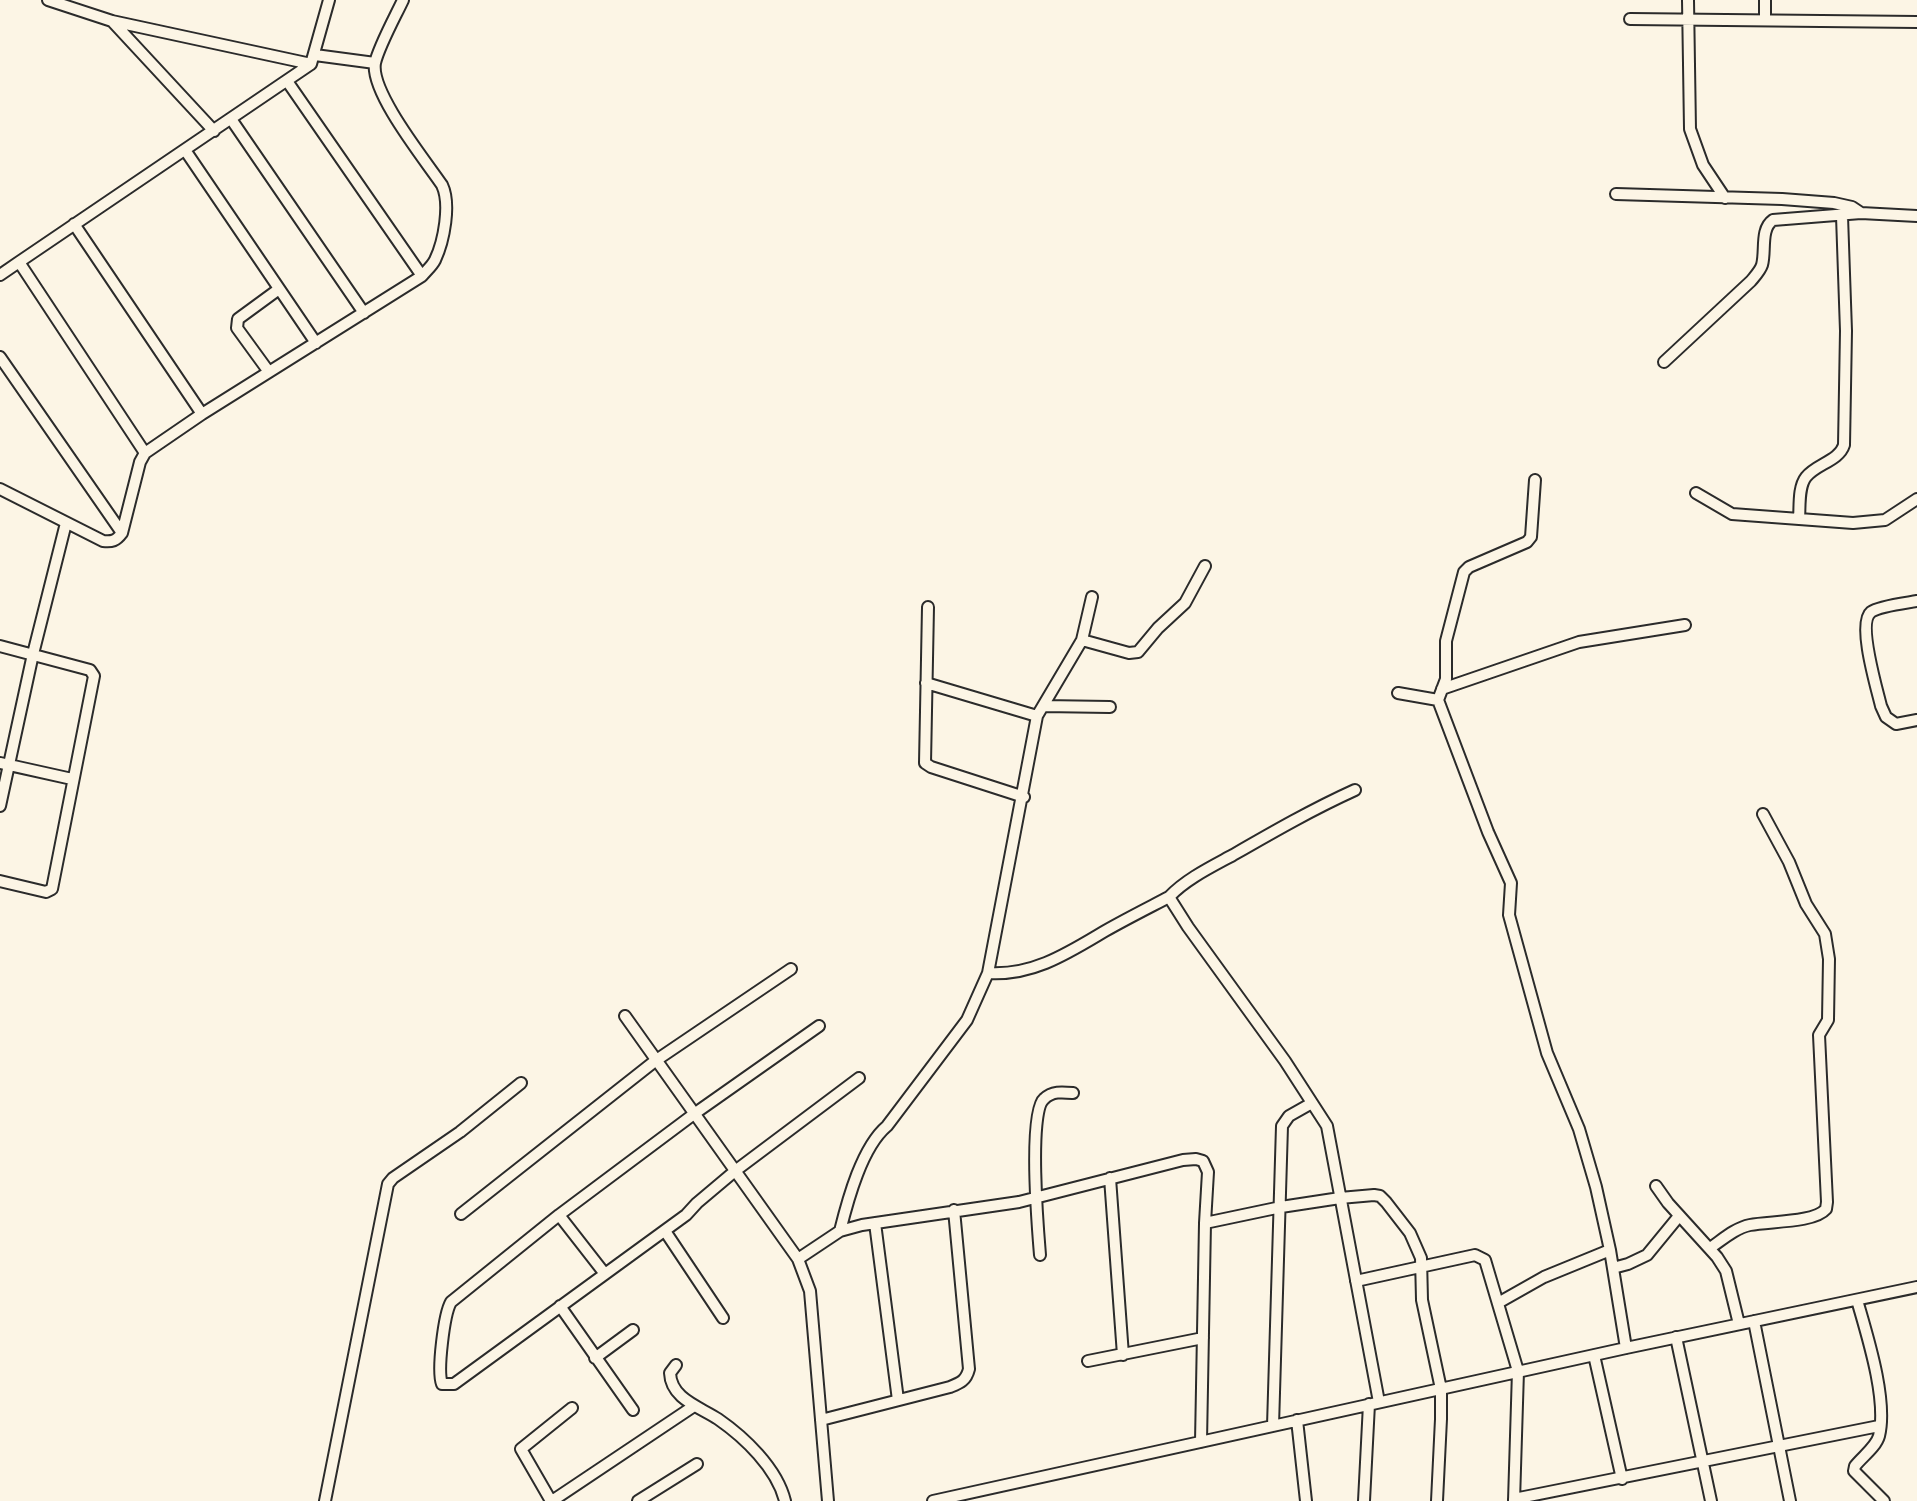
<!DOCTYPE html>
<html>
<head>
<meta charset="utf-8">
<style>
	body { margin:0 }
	canvas { display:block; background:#fcf5e5 }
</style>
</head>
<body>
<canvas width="1917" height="1501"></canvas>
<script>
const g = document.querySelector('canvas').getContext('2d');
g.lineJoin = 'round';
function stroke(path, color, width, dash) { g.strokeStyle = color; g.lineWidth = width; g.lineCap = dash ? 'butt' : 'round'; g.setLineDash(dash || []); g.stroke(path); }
const minor = new Path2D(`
	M 48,0 L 112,21
	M 1688,0 L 1690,129 L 1703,165 L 1725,198
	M 1765,0 L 1765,20
	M 1630,19 L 1917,22
	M 315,55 L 375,63
	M 287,81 L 422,276
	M 231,119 L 364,313
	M 214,131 L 112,21 L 311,64
	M 185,150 L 316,343
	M 1616,194 L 1782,199 L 1834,203 L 1852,207 L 1861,213
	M 74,224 L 202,414
	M 19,262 L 311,64 L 329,0
	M 0,275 L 19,262 L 145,453
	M 0,357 L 122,533
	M 1664,362 L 1751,281 C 1755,276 1760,271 1762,265 C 1766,251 1760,229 1773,220 L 1861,213 L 1917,216
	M 269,372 L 237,328 L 238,319 L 279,289
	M 1535,480 L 1531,537 L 1527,542 L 1469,567 L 1464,572 L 1446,641 L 1446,679 L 1438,700 L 1488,832 L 1511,883 L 1509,915 L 1547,1053 L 1579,1129 L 1596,1187 L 1610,1250 L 1626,1348
	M 0,489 L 103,541 C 112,542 116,541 122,533 L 140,462 L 145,453 L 202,414 L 422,276 C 426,271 432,266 435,260 C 444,241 451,204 442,185 C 425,160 370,92 375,63 C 379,46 395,17 403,0
	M 1696,493 L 1732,514 L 1853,523 L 1885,520 L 1917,499
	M 1799,519 C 1800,507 1798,487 1806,477 C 1816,464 1839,461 1844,445 L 1846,331 L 1842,216
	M 1917,601 C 1906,603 1879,606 1871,612 C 1857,623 1877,689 1881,706 L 1886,717 L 1896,724 L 1917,720
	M 928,607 L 925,763 L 931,767 L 1024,797
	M 1082,640 L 1129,653 L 1138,652 L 1158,628 L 1185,603 L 1205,566
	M 0,646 L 90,670 L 94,676 L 52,889 L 46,892 L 0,881
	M 926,683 L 1037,716
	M 1442,689 L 1579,642 L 1685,625
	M 1398,693 L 1438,700
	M 1043,706 L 1110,707
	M 0,763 L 72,779
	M 1355,790 C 1313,809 1273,832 1233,855 C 1211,867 1186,879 1169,897 L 1188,927 L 1285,1061 L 1327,1126 L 1379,1402
	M 0,806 L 33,654 L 66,523
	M 988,973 C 1033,976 1068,953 1105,931 C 1126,919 1148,908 1169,897
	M 625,1016 L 798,1259 L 810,1291 L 828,1501
	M 819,1026 L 694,1114 L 559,1215 L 451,1302 C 444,1314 437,1371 442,1384 L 454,1384 L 686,1215 L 697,1203 L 735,1171 L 859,1078
	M 1110,1178 L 1123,1355
	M 1656,1186 L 1668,1203 L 1717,1257 L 1726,1271 L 1739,1324
	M 461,1214 L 655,1061 L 791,969
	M 559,1215 L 605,1274
	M 875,1223 L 898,1400
	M 1205,1223 L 1281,1207 L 1340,1198 L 1374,1195 L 1380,1196 L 1386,1202 L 1410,1233 L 1421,1258 L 1422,1300 L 1441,1389 L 1441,1419 L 1437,1501
	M 665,1231 L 723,1318
	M 840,1231 C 848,1199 862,1147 887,1126 L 967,1020 L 988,973 L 1037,716 L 1082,640 L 1092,597
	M 1710,1248 C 1722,1240 1735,1228 1750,1225 C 1769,1221 1814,1223 1826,1209 L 1827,1202 L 1819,1035 L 1828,1020 L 1829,959 L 1825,934 L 1806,904 L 1789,862 L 1763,814
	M 1040,1255 C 1038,1231 1028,1112 1044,1099 C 1052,1091 1062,1092 1073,1093
	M 798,1259 L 840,1231 L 862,1225 L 1019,1202 L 1183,1160 L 1196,1159 L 1203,1161 L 1208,1172 L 1205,1223 L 1201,1442
	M 1613,1268 L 1628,1264 L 1647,1255 L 1679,1216
	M 1356,1281 L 1475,1255 L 1485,1260 L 1518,1371 L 1514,1501
	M 1857,1300 C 1867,1335 1888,1400 1879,1436 C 1876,1447 1862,1457 1855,1466 L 1854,1471 L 1884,1501
	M 1498,1303 L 1544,1277 L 1610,1250
	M 560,1306 L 633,1410
	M 1754,1321 L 1790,1501
	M 1676,1337 L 1711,1501
	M 1594,1355 L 1622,1479
	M 595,1358 L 633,1330
	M 1088,1361 L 1203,1338
	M 676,1365 L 670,1373 C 671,1399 700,1407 718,1419 C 744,1437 777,1468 785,1501
	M 821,1420 L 950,1387 C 960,1383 966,1381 969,1369 L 954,1210
	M 1297,1420 L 1306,1501
	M 1273,1426 L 1282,1126 L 1289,1116 L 1312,1103
	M 1514,1499 L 1879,1426
	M 325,1501 L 388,1184 L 393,1178 L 460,1132 L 521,1083
	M 551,1501 L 521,1449 L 572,1408
	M 552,1501 L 694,1406
	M 638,1501 L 697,1464
	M 933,1501 L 1626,1348 L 1917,1287
	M 1364,1501 L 1369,1404`);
stroke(minor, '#2b2b2b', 14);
stroke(minor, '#fcf5e5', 10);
</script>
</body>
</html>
